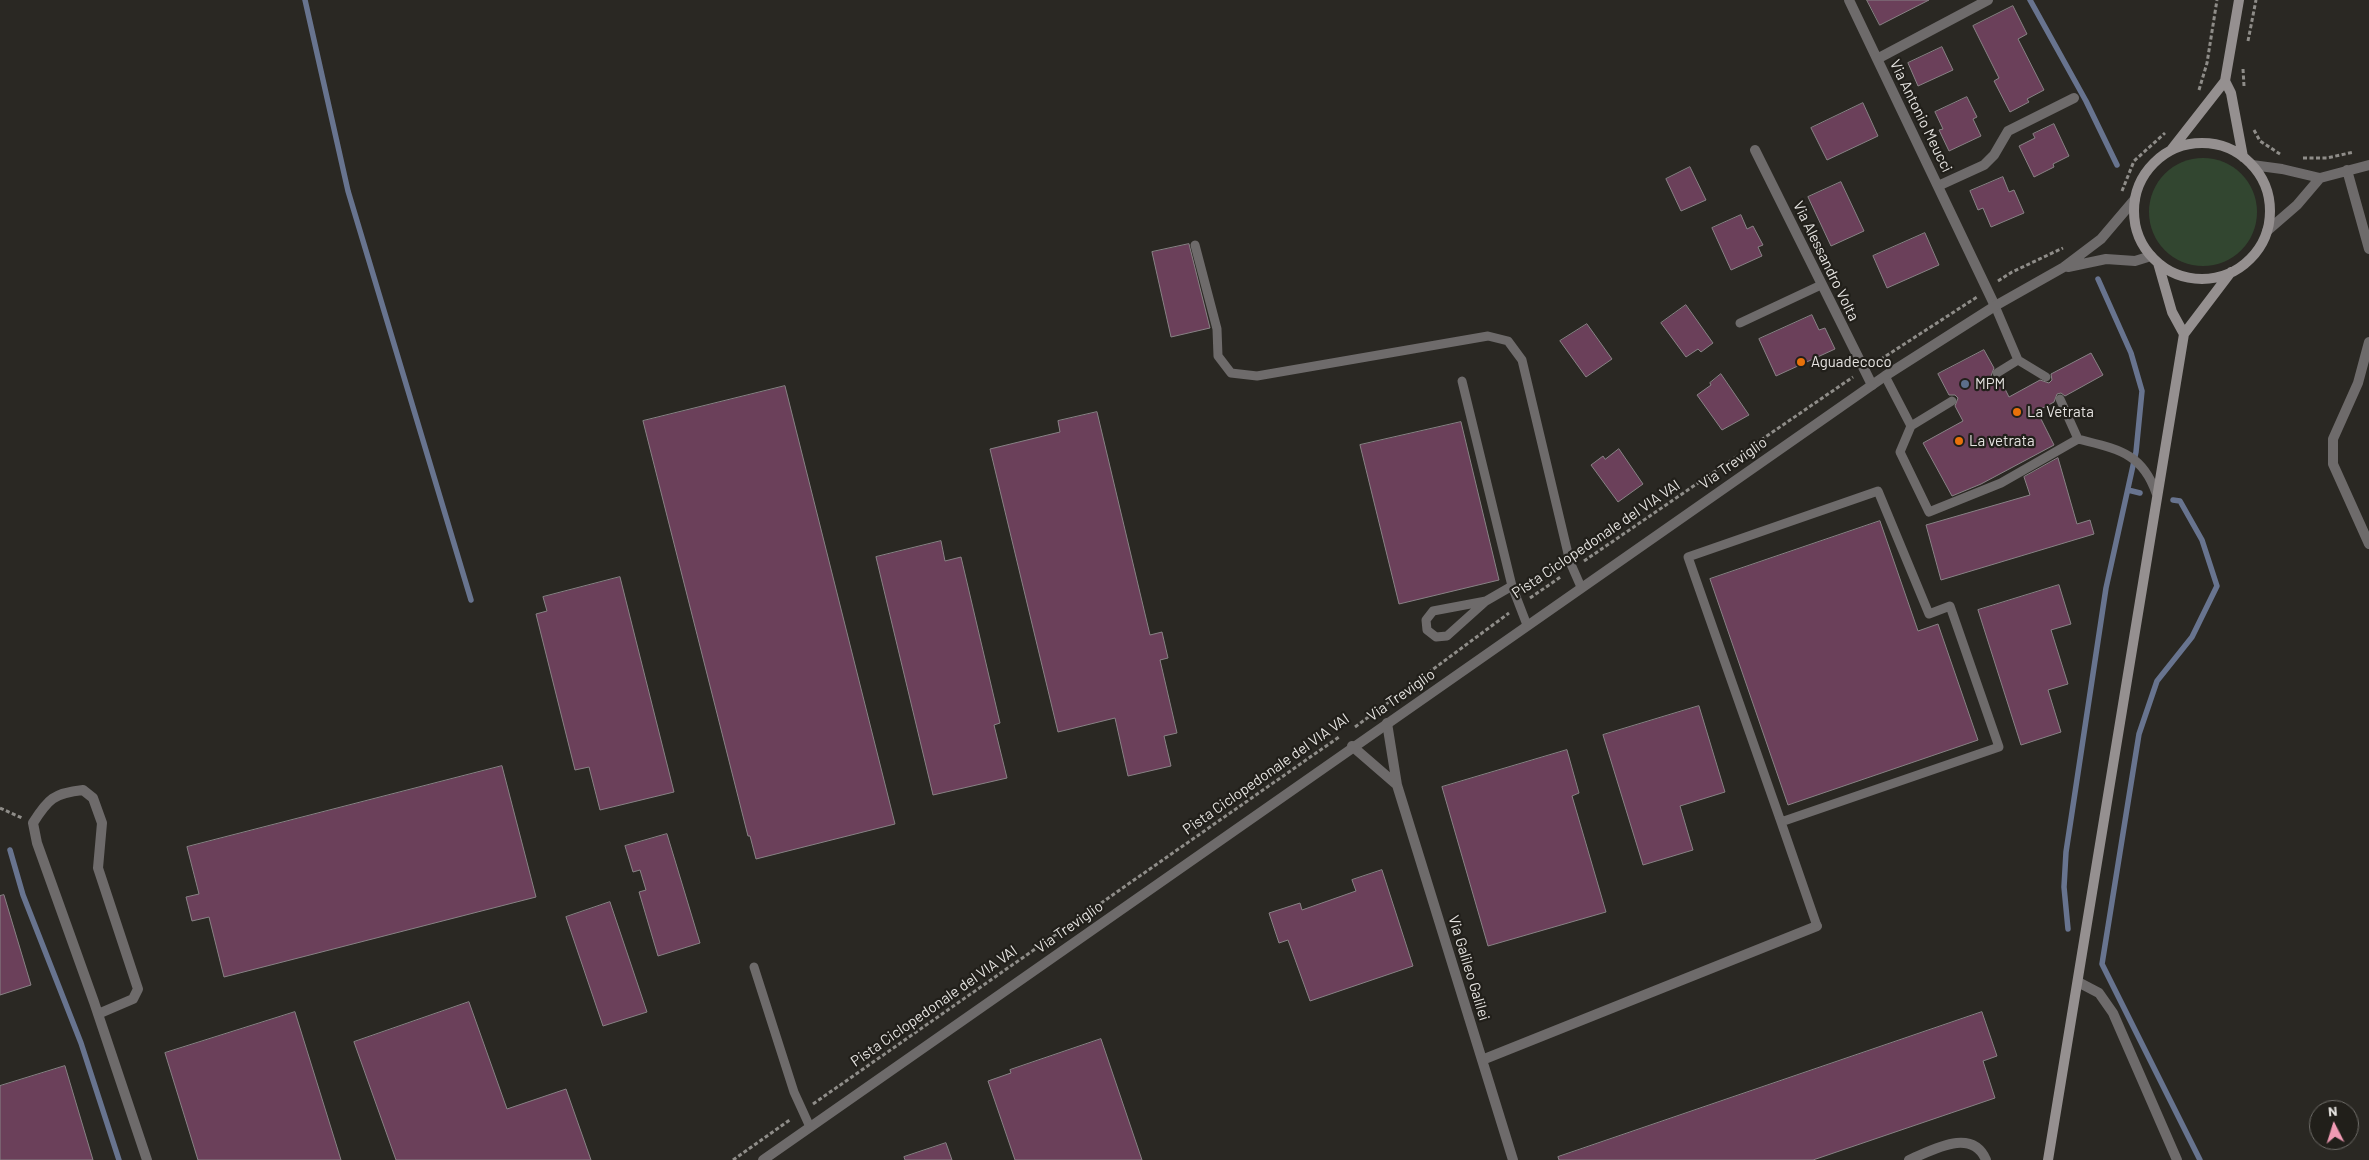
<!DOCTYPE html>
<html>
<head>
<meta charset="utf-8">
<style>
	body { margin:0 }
	#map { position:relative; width:2369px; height:1160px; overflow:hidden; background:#2a2823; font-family:Barlow,sans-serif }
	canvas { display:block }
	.north { position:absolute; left:2309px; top:1100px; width:50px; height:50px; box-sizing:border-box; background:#211f1a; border:1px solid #6f6d69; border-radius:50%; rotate:355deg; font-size:14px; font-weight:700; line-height:20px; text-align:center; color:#e5e3e0 }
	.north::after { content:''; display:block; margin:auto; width:18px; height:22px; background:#f19ab4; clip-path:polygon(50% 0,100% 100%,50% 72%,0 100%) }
</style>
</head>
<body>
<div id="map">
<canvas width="2369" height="1160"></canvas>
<div class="north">N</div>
</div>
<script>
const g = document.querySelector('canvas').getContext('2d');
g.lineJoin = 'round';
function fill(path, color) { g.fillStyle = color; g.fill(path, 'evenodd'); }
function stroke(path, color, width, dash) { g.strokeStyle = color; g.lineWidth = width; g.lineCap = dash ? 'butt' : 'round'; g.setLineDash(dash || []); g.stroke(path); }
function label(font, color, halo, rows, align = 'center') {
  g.font = font + ' Barlow,sans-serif'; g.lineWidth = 4.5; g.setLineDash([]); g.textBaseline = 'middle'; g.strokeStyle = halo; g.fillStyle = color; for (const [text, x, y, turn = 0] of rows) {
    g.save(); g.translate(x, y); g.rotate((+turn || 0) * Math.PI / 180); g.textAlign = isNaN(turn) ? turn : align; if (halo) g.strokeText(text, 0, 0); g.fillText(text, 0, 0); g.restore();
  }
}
fill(new Path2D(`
	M2149 212a54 54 0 1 1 108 0a54 54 0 1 1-108 0Z`), '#324630');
stroke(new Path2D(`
	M 305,0 L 348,191 L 471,600
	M 2030,0 L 2086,101 L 2117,165
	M 2128,490 L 2140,493
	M 2173,500 L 2180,501 L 2202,540 L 2217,586 L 2192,637 L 2157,681 L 2139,734 L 2102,964 L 2200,1160
	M 10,850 L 23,895 L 81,1043 L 119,1160
	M 2068,929 L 2064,887 L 2066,852 L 2106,588 L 2136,452 L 2142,391 L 2131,353 L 2098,279`), '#68748f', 5.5);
const building = new Path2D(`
	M 1867,0 L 1929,0 L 1880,25 Z
	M 2013,6 L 2027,34 L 2018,39 L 2044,90 L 2027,99 L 2029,102 L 2010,112 L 1994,81 L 1999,78 L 1973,26 Z
	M 1942,47 L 1953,70 L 1918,86 L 1908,63 Z
	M 1967,97 L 1977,117 L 1973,119 L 1981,136 L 1949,151 L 1939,130 L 1943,129 L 1935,112 Z
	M 1863,103 L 1878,136 L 1827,160 L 1811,128 Z
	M 2054,124 L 2069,156 L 2053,164 L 2054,167 L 2034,177 L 2019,146 L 2035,138 L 2033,134 Z
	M 1690,167 L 1706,200 L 1681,211 L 1666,179 Z
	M 2003,177 L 2009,192 L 2014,190 L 2024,213 L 1991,227 L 1983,208 L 1978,210 L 1970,191 Z
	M 1841,182 L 1864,231 L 1831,246 L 1808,197 Z
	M 1741,215 L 1747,229 L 1753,226 L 1763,245 L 1758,247 L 1762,256 L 1731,270 L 1712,228 Z
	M 1925,233 L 1939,265 L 1887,288 L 1873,256 Z
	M 1189,244 L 1210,328 L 1171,337 L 1152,252 Z
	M 1686,305 L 1713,343 L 1701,352 L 1698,349 L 1686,357 L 1661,323 Z
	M 1812,315 L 1819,330 L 1825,328 L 1835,349 L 1776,376 L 1759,339 Z
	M 1587,324 L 1612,359 L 1586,377 L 1560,341 Z
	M 1984,350 L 1994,368 L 1991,376 L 1994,379 L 2000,379 L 2009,397 L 2040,380 L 2049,383 L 2052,380 L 2051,374 L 2091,353 L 2103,375 L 2065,396 L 2061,393 L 2057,394 L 2054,402 L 2037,411 L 2054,445 L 1981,484 L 1952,496 L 1923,443 L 1963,421 L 1955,406 L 1958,398 L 1955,395 L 1949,395 L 1938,374 Z
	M 1721,374 L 1749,415 L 1722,430 L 1697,395 L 1711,385 L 1710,383 Z
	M 785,386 L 895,824 L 756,859 L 750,836 L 748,836 L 643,421 Z
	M 1097,412 L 1150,635 L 1162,632 L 1168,658 L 1160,660 L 1177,733 L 1164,736 L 1171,766 L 1128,776 L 1115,718 L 1058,732 L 990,449 L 1060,432 L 1058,421 Z
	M 1461,422 L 1499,580 L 1399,604 L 1360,445 Z
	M 1619,449 L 1643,484 L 1618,502 L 1591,465 L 1603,456 L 1605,459 Z
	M 2058,458 L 2077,524 L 2090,520 L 2094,534 L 1941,580 L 1926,525 L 2030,495 L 2024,477 Z
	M 1880,521 L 1918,631 L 1938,624 L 1978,740 L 1788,805 L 1710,579 Z
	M 941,541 L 945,561 L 961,557 L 1000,723 L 994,725 L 1007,778 L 933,795 L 876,557 Z
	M 620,577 L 674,792 L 600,810 L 589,767 L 575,770 L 536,614 L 547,611 L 543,597 Z
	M 2059,585 L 2071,624 L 2051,630 L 2068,684 L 2048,690 L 2061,732 L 2021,745 L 1978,610 Z
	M 1699,706 L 1725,792 L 1680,806 L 1693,850 L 1643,865 L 1603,735 Z
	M 1567,750 L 1579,793 L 1572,796 L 1606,912 L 1488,946 L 1442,787 Z
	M 502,766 L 536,897 L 224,977 L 209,917 L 192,921 L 186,897 L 199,894 L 187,847 Z
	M 667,834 L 700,943 L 658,956 L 639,892 L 646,890 L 640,870 L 633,872 L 625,846 Z
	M 1382,870 L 1413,966 L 1310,1001 L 1288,940 L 1279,943 L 1269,913 L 1300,903 L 1302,910 L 1356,891 L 1352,880 Z
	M 4,895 L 31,985 L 0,995 L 0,896 Z
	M 610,902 L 647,1012 L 603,1026 L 566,917 Z
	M 469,1002 L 507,1109 L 566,1089 L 591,1160 L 396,1160 L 354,1042 Z
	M 295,1012 L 341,1160 L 198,1160 L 165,1053 Z
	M 1982,1012 L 1997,1056 L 1983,1061 L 1995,1098 L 1813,1160 L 1559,1160 L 1558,1157 Z
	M 1101,1039 L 1142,1160 L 1015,1160 L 988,1081 L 1011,1073 L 1010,1070 Z
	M 65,1066 L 93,1160 L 0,1160 L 0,1086 Z
	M 946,1143 L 952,1160 L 905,1160 L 904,1157 Z`);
fill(building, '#6b405a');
stroke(building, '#888285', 1);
stroke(new Path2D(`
	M 2248,41 L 2256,0
	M 2243,69 L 2244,86
	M 2199,90 L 2207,63 L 2217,0
	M 2254,130 L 2260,141 L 2280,154
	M 2303,158 L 2327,158 L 2354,152
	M 2122,191 L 2134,161 L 2165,133
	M 1998,281 L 2012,272 L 2063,248
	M 1875,363 L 1977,297
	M 1584,561 L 1853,377
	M 1530,598 L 1562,576
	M 1355,727 L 1509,613
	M 0,808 L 22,818
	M 813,1104 L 1339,737
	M 733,1160 L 791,1119`), '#8f8d89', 3, [4, 2.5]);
stroke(new Path2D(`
	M 1195,245 L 1217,329 L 1218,356 L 1231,373 L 1257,376 L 1488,336 L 1508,341 L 1522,360 L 1570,562 L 1581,587
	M 1995,306 L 2018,360 L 1997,373
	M 1740,323 L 1821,285
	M 2018,360 L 2046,377
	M 1885,376 L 1911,426 L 1952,401
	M 1462,381 L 1512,586 L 1527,625
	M 1911,426 L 1900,452 L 1929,512 L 2001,483 L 2078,439 L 2060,399
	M 2078,439 C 2116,449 2142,452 2156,493
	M 1486,601 L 1447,636 L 1436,637 L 1427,630 L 1426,620 L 1433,611 L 1486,601 L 1512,586
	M 1781,822 L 1688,557 L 1878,491 L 1929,614 L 1950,606 L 1999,747 L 1781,822 L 1817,926
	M 754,967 L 794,1092 L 810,1127`), '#6e6b6b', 9);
stroke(new Path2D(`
	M 1849,0 L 1995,306
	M 1877,59 L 1988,0
	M 1755,150 L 1872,385
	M 2252,165 L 2282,169 L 2320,178 L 2369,165
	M 2347,170 L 2369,249
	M 1938,186 L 1984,165 L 1994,155 L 2008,131 L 2074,98
	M 2267,231 L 2297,205 L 2320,178
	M 2369,342 L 2358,383 L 2333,439 L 2333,464 L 2369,544
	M 1387,723 L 1397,785 L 1513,1160
	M 1352,746 L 1397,785
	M 2078,982 L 2099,993 L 2113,1013 L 2177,1160
	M 98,1014 L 133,999 L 138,989 L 98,868 L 102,823 L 93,798 L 83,790 C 54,793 48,799 33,823 L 37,843 L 94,1002 L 98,1014 L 147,1160
	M 1482,1060 L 1817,926
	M 1909,1160 C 1933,1150 1972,1127 1986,1160`), '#6e6b6b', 10);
stroke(new Path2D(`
	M 2068,267 L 2106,259 L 2135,261 L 2151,256
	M 763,1160 L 1885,376 L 1995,306 L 2064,267 L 2101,239 L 2135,199`), '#6e6b6b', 10);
stroke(new Path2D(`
	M 2225,81 L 2231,93 L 2243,157
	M2134 211a68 68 0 1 1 136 0a68 68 0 1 1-136 0Z
	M 2171,150 L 2225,81 L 2239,0
	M 2158,263 L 2172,312 L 2184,334
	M 2048,1160 L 2184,334 L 2231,272`), '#959090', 10);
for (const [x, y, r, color] of [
	[1801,362,5,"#e8710a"],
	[1965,384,5,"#5c6f8a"],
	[2017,412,5,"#e8710a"],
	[1959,441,5,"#e8710a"]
]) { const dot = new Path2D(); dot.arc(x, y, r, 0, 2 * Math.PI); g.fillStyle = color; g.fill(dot); stroke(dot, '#211f1a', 2); }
label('15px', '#e5e3e0', '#211f1a', [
	["Via Antonio Meucci",1921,116,64],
	["Via Alessandro Volta",1826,261,64],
	["Via Treviglio",1733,463,-35],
	["Pista Ciclopedonale del VIA VAI",1596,539,-34],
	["Via Treviglio",1401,695,-35],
	["Pista Ciclopedonale del VIA VAI",1266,774,-35],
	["Via Treviglio",1069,927,-35],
	["Via Galileo Galilei",1469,968,73],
	["Pista Ciclopedonale del VIA VAI",934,1006,-35]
]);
label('15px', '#e5e3e0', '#211f1a', [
	["Aguadecoco",1811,362],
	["MPM",1975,384],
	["La Vetrata",2027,412],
	["La vetrata",1969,441]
], 'left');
</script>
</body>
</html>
